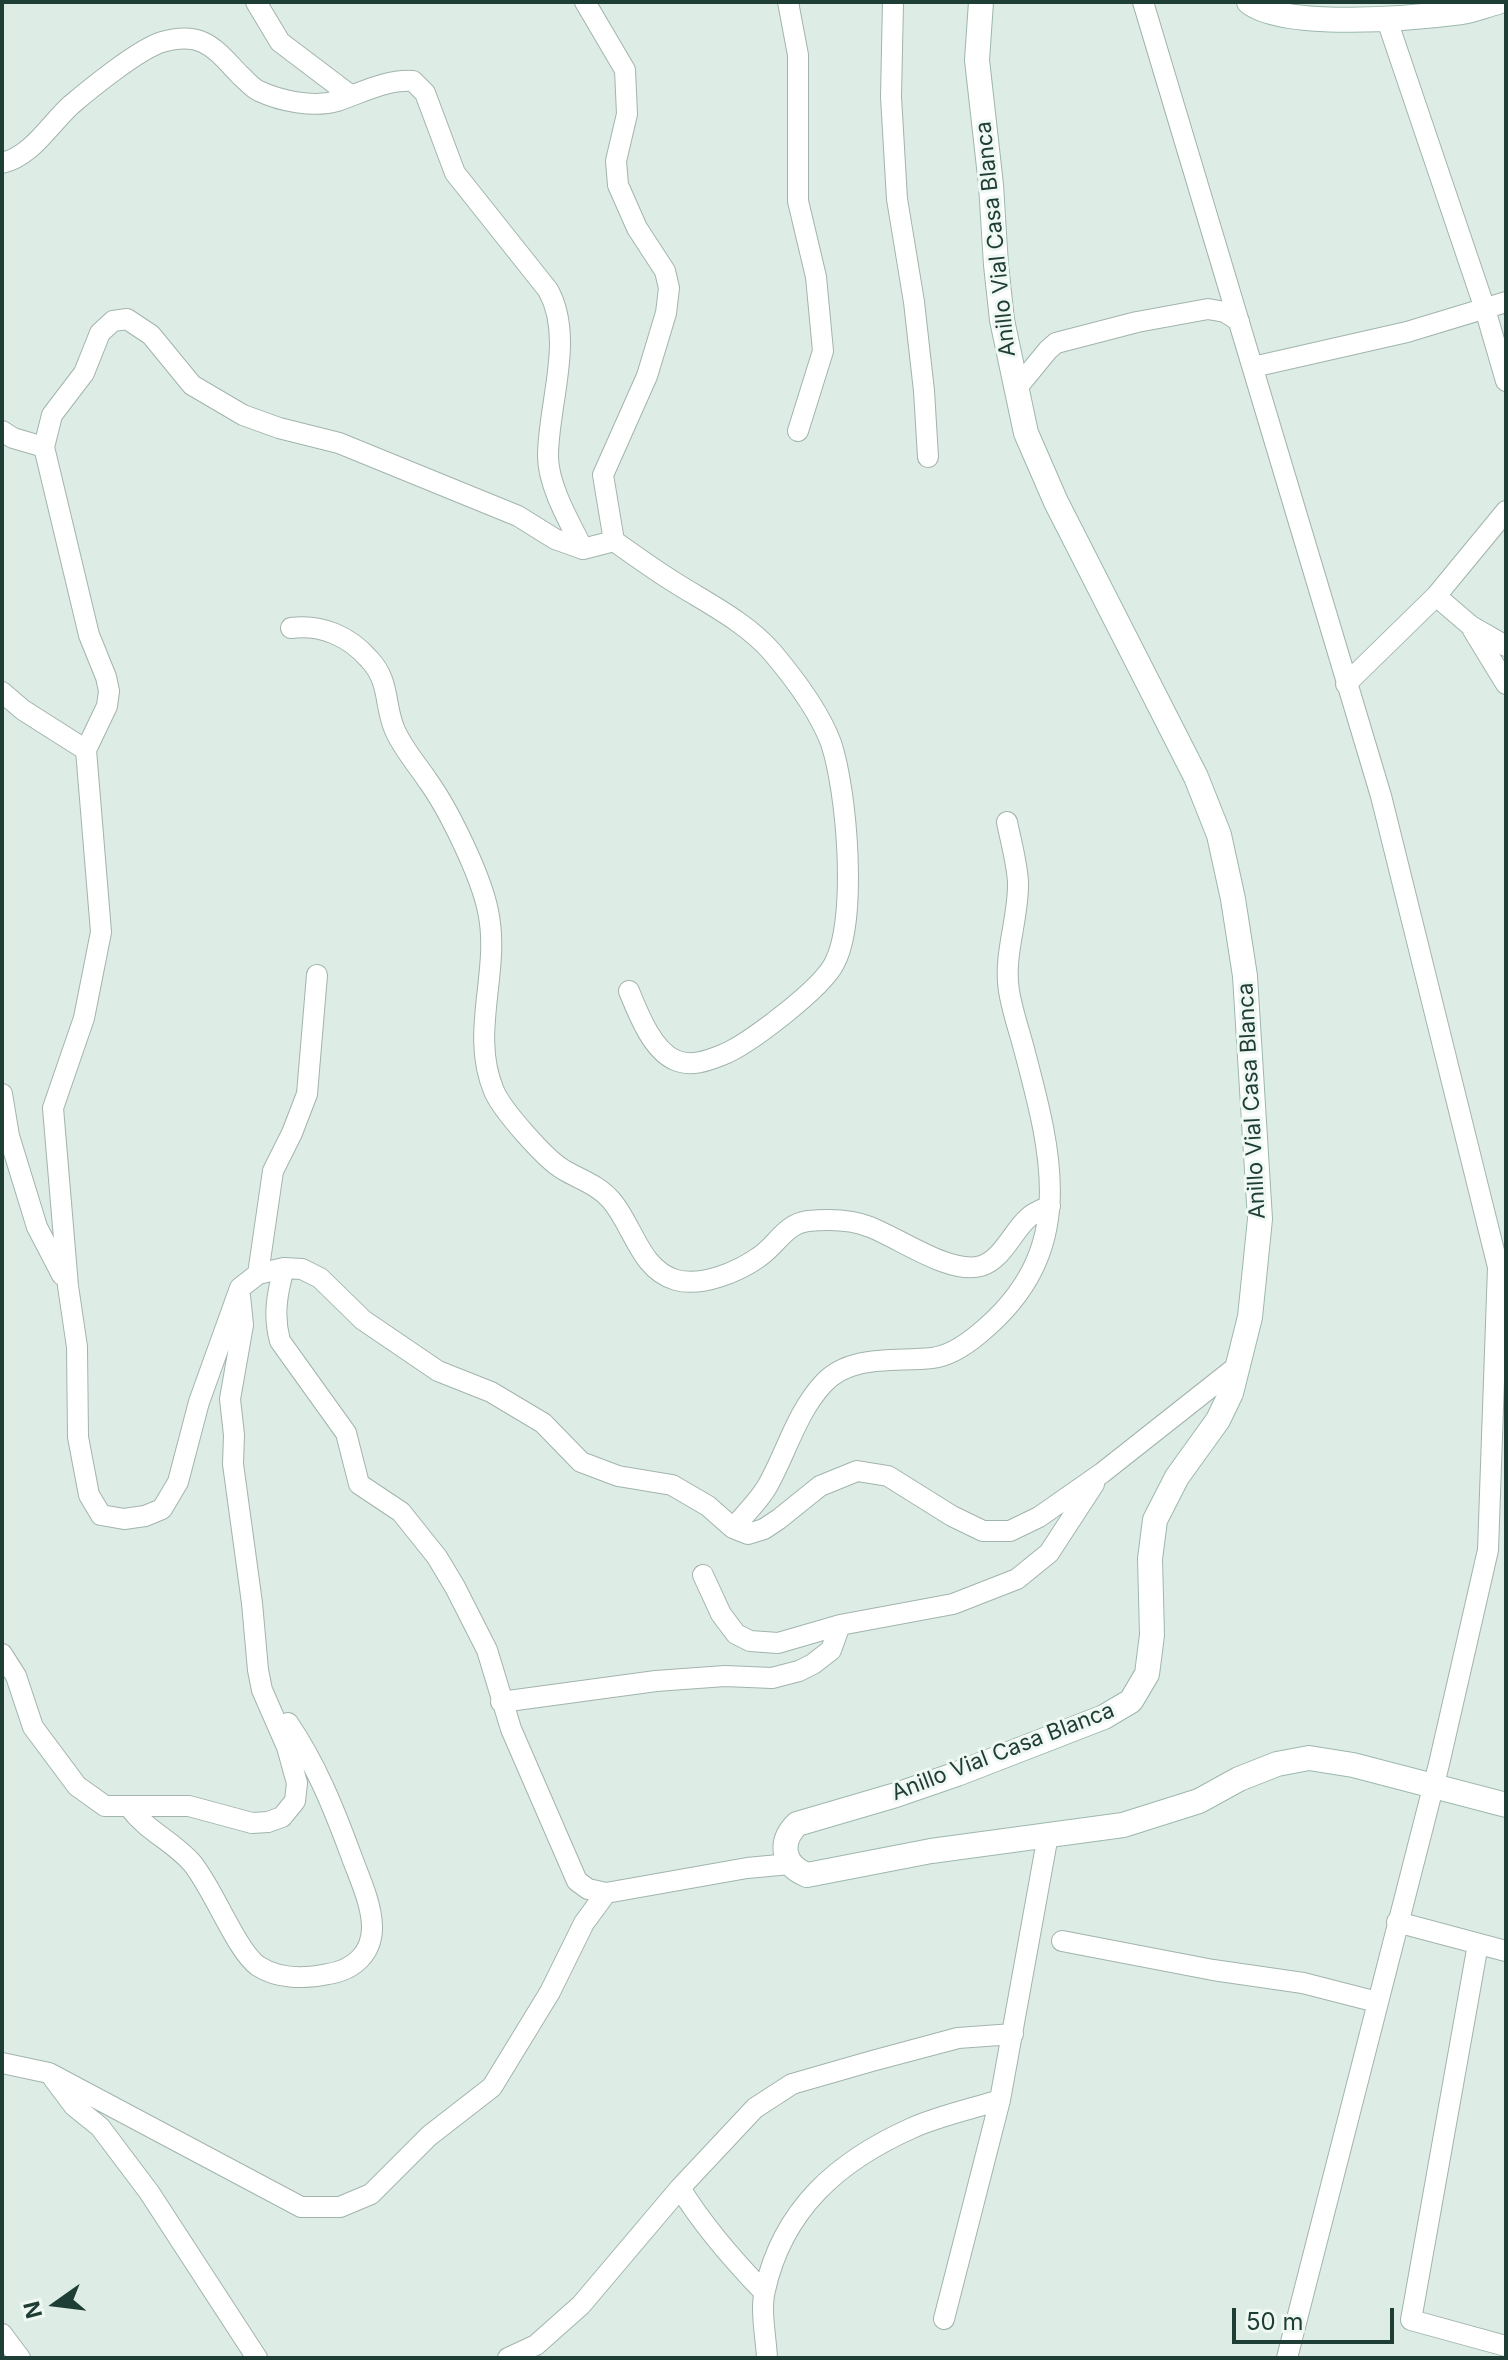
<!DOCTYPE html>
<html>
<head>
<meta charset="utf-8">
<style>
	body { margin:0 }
	#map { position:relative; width:1508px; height:2360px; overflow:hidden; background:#deece6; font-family:Inter,sans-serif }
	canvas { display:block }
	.frame { position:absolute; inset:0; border:4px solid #1e3d35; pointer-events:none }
	.north { position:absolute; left:16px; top:2264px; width:80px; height:80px; -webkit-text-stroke:6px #eff8f3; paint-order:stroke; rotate:256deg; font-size:22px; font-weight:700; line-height:32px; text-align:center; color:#1e3d35 }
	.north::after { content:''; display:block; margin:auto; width:28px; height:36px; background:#1e3d35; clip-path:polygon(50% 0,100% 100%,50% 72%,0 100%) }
	.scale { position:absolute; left:1232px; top:2308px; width:162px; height:36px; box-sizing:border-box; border:4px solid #1e3d35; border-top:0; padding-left:10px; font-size:24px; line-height:28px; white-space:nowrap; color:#1e3d35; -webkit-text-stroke:6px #eff8f3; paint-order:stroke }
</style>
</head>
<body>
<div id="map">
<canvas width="1508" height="2360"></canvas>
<div class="frame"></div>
<div class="north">N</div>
<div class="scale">50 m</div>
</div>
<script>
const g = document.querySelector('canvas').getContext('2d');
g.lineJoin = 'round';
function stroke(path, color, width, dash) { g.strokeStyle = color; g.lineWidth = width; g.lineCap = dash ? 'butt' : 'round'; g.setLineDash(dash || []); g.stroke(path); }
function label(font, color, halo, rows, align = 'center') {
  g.font = font + ' Inter,sans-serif'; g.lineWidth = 6; g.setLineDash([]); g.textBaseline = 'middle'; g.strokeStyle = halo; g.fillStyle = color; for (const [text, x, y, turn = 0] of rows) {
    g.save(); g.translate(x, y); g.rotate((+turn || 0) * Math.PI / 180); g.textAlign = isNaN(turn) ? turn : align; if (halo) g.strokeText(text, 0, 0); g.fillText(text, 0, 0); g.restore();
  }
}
const street = new Path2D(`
	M 256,2 L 280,42 L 350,95
	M 585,2 L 625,70 L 627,114 L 616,161 L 618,185 L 637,228 L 665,271 L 669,288 L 666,313 L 647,376 L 603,475 L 614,541
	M 788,2 L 798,55 L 798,201 L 816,277 L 823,351 L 798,431
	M 893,2 L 891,97 L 897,199 L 914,302 L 924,391 L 928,457
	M 1143,2 L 1381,796 L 1498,1267 L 1488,1550 L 1439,1764 L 1287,2358
	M 1386,17 L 1485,309 L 1506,381
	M 2,163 C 31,157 50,124 71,105 C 91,88 139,49 162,42 C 203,30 215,49 240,75 C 246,80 252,88 259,91 C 280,101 314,108 337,101 C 361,93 387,79 413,81 L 425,93 L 455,173 L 548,290 C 575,338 548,404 548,456 C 548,486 570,523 583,549
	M 1253,367 L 1407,332 L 1506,302
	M 1016,389 L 1048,350 L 1056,343 L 1137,322 L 1208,309 L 1225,312 L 1239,321
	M 2,431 L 13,438 L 44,447
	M 1436,596 L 1471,626 L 1506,646
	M 291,628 C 321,624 349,636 369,659 C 390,681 384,703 394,728 C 402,748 417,764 428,781 C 449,810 481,876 488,911 C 501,972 469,1032 494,1091 C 502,1110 546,1160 564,1170 C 581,1180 598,1185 611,1200 C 633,1225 640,1270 676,1280 C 702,1287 738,1272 759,1257 C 777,1245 785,1224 808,1221 C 829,1219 851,1219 870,1227 C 899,1238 950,1275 981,1266 C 1002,1260 1013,1231 1028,1218 C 1034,1212 1043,1209 1050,1206
	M 1473,630 L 1506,684
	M 1346,684 L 1436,596 L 1506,511
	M 2,692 L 23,710 L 86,750
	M 629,991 C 638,1013 652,1050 675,1060 C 691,1067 707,1061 722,1055 C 748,1045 821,989 834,964 C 858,920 847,791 831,743 C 819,711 794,678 772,652 C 746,622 707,603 674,582 C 653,569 634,555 614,541 L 583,549 L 555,539 L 518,516 L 339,443 L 279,428 L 243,415 L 192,385 L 151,335 L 127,319 L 113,321 L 100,333 L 84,373 L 52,415 L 44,447 L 89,635 L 106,677 L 109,691 L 107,706 L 86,750 L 101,932 L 84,1018 L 53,1108 L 68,1286 L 77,1347 L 78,1437 L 89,1495 L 101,1515 L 124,1519 L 145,1516 L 162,1509 L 178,1482 L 199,1402 L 240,1288 L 258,1274 L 284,1268 L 302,1269 L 320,1278 L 363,1320 L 438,1371 L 491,1392 L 543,1423 L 581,1462 L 618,1476 L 672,1485 L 708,1506 L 733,1528 L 748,1534 L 764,1529 L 779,1519 L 820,1486 L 857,1471 L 888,1476 L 952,1516 L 983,1531 L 1010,1531 L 1039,1517 L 1102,1473 L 1240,1364
	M 2,1094 L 9,1136 L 37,1227 L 62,1275
	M 284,1268 C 277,1294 273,1315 280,1341 L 346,1433 L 359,1484 L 401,1512 L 437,1557 L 455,1587 L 487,1650 L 511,1729 L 577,1881 L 588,1889 L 606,1893
	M 258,1274 L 273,1171 L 292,1133 L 307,1094 L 317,975
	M 733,1528 C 745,1514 759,1501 768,1485 C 786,1453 797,1412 823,1384 C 850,1354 895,1362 932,1358 C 949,1356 967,1344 980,1333 C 1078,1252 1053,1158 1024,1049 C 1019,1030 1012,1010 1009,991 C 1003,955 1019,918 1018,882 C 1017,863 1011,842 1007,822
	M 703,1575 L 721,1614 L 736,1634 L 750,1641 L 778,1643 L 840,1625 L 953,1604 L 1017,1579 L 1049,1553 L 1094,1484
	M 2,1654 L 16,1676 L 33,1727 L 77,1786 L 105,1806 L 189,1806 L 252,1823 L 268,1822 L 282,1817 L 295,1801 L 297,1783 L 287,1747 L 262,1690 L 258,1670 L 252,1603 L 233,1464 L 234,1435 L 230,1399 L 243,1325 L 240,1296
	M 501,1702 L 656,1681 L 725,1676 L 772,1678 L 799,1671 L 813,1664 L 831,1650 L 840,1625
	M 129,1807 C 148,1832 173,1841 192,1863 C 213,1888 236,1950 258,1966 C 278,1979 305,1979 328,1974 C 354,1970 373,1953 372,1925 C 371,1902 359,1877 351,1855 C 334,1809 316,1764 288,1723
	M 1397,1922 L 1506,1951
	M 1062,1941 L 1213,1970 L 1303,1983 L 1377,2002
	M 1478,1944 L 1411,2320 L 1506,2346
	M 2,2063 L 49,2073 L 301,2207 L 340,2207 L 371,2194 L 429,2136 L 492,2087 L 550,1992 L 584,1923 L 606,1893 L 747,1868 L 790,1864
	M 53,2078 L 74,2106 L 100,2127 L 149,2192 L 257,2358
	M 680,2188 C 704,2227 733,2260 764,2292
	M 944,2319 L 1000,2100 L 1048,1835
	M 2,2334 L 20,2358
	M 508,2358 L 536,2345 L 581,2305 L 680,2188 L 755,2108 L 792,2084 L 872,2061 L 958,2038 L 1013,2034
	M 767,2358 C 766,2337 760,2310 765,2290 C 783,2209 838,2161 912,2128 C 939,2116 971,2109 1000,2100`);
const secondary = new Path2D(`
	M 981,2 L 977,60 L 991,185 L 996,265 L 1002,320 L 1026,433 L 1056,502 L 1196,777 L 1219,835 L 1233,899 L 1245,976 L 1260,1219 L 1250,1317 L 1231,1393 L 1218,1420 L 1177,1477 L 1155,1520 L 1150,1559 L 1152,1635 L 1147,1674 L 1131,1701 L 1104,1717 L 957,1774 L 896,1795 L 797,1824 C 779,1842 782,1865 807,1875 L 931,1851 L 1123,1825 L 1199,1801 L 1239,1779 L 1277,1764 L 1309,1758 L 1353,1765 L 1506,1805
	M 1249,2 C 1285,30 1415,18 1462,12 C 1474,10 1486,5 1498,2`);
stroke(street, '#a1b4ad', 22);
stroke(secondary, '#9cb8ae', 26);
stroke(street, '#fff', 20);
stroke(secondary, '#fff', 24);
label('22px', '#1e3d35', '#eff8f3', [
	["Anillo Vial Casa Blanca",996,239,-96],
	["Anillo Vial Casa Blanca",1252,1101,-93],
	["Anillo Vial Casa Blanca",1003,1752,-21]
]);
</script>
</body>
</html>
